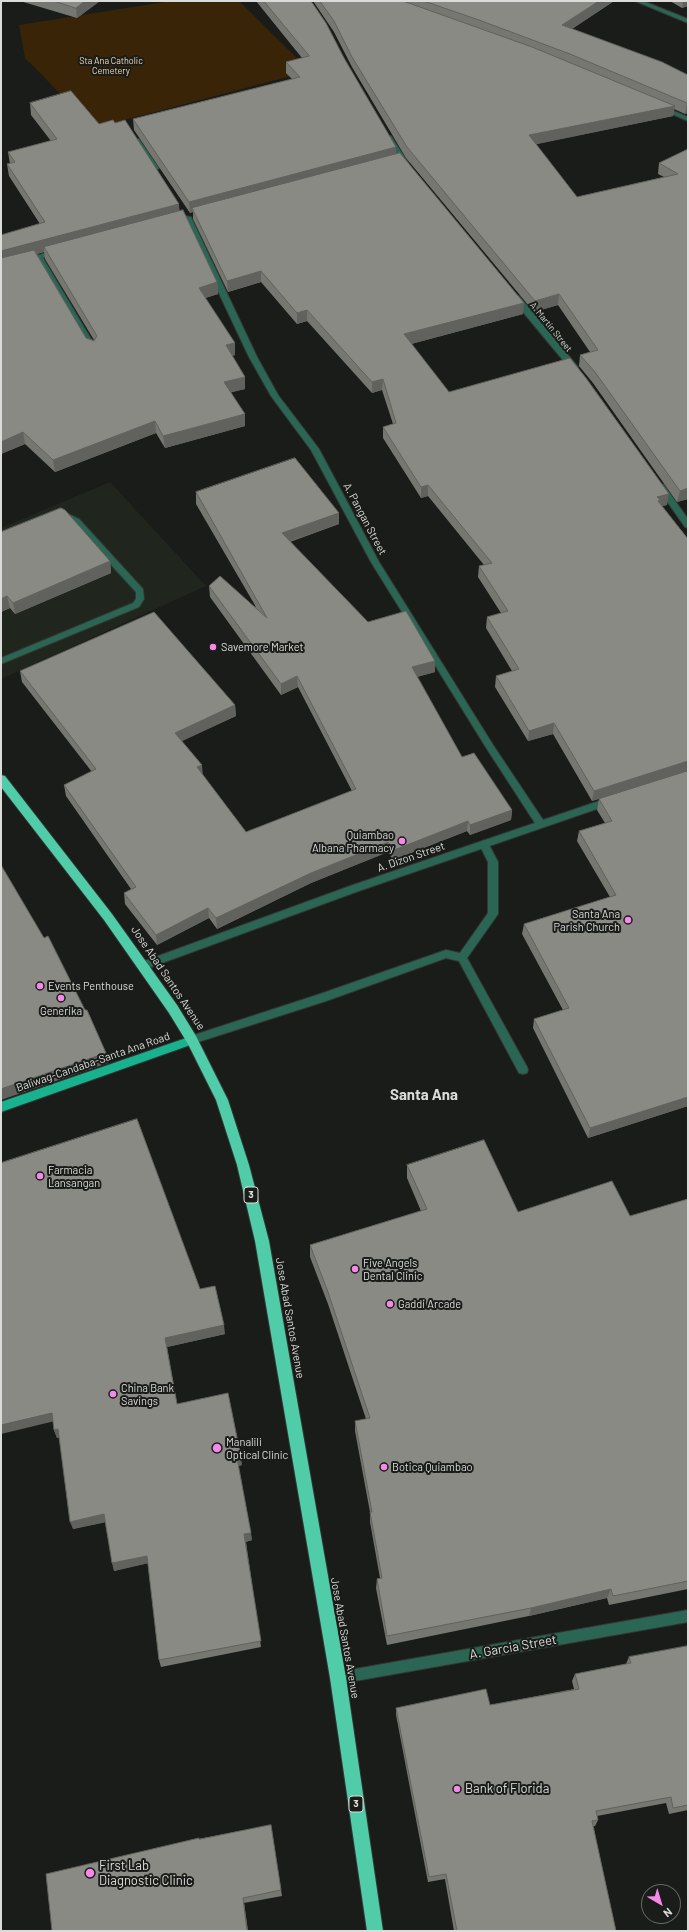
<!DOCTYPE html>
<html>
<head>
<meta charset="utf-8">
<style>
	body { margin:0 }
	#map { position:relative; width:689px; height:1932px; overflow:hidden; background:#191c18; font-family:Barlow,sans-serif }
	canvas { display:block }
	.frame { position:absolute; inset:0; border:2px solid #dbdcda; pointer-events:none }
	.north { position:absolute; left:641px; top:1884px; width:40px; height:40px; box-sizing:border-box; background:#191c18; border:1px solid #676966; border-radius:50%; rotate:142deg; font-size:11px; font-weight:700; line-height:16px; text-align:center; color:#dbdcda }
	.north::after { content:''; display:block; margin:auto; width:14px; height:18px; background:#f788eb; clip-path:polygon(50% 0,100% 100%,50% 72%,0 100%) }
</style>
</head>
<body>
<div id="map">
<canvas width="689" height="1932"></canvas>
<div class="frame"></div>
<div class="north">N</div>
</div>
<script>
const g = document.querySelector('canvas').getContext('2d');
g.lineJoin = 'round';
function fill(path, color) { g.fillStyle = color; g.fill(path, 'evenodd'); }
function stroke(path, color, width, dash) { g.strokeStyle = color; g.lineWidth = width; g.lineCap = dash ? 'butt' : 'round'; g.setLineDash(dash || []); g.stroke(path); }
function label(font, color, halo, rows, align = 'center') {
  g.font = font + ' Barlow,sans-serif'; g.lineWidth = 4; g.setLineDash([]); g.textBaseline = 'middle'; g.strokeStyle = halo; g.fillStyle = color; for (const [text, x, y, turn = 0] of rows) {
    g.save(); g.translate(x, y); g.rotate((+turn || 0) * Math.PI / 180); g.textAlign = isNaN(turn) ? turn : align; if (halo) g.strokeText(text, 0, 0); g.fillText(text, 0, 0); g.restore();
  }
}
fill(new Path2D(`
	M 110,482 L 206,586 L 1,679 L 1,528 Z`), '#20261e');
fill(new Path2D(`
	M 171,1 L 239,1 L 310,71 L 94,128 L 25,58 L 19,25 Z`), '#392408');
const lane = new Path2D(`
	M 135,139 L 139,139 L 159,168 L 158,169 L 154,169 L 134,140 Z
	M 64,512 L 79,519 L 143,589 L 144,599 L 139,607 L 1,664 L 1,658 L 133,603 L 136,599 L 136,592 L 73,523 L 63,518 L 58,518 L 58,514 Z
	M 484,840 L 487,841 L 498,862 L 498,914 L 467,958 L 527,1067 L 528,1070 L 527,1073 L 523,1074 L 519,1073 L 459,961 L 446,958 L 326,1001 L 192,1044 L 188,1043 L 187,1040 L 188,1037 L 320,994 L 446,950 L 460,953 L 488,913 L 488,862 L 479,844 Z`);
const street = new Path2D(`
	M 635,1 L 643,1 L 688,19 L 688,23 Z
	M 662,106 L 688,117 L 688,121 L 660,109 L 660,107 Z
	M 387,136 L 391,136 L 409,164 L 408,165 L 404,165 L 386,137 Z
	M 185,216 L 191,217 L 257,357 L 278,395 L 319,449 L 379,562 L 493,745 L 543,820 L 611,797 L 616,801 L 614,803 L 356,892 L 143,970 L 139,969 L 138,966 L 139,963 L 350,886 L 535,823 L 487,749 L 371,562 L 311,450 L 271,396 L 249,357 L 183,217 Z
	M 57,250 L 60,250 L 60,254 L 43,258 L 97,349 L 96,351 L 93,351 L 89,349 L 37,260 L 1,269 L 1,265 Z
	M 513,296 L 519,296 L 578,367 L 578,371 L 572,371 L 513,300 Z
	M 661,484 L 664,485 L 688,519 L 688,528 L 685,527 L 657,487 Z
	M 688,1610 L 688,1622 L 338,1684 L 333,1683 L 332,1678 L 333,1673 L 338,1672 Z`);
const primary = new Path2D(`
	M 192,1036 L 196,1037 L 197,1040 L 196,1043 L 1,1112 L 1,1102 Z`);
const highway = new Path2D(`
	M 1,775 L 5,776 L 112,914 L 177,1005 L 196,1036 L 228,1100 L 249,1165 L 269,1241 L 346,1678 L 383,1931 L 367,1931 L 330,1678 L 255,1241 L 237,1165 L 216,1100 L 188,1044 L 169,1013 L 104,920 L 1,787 Z`);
stroke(lane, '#343733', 2);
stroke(street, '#343733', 2);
stroke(primary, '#343733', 2);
stroke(highway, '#343733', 2);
fill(lane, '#2b6654');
fill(street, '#2b6654');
fill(primary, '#18b38e');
fill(highway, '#50cca8');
fill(new Path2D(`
	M 20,1 L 100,1 L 77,18 Z
	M 256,1 L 311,1 L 344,58 L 396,154 L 523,314 L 411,344 L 449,392 L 667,505 L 662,506 L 688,539 L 688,1106 L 588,1138 L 533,1028 L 534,1019 L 563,1010 L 522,934 L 524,924 L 610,897 L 577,841 L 579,831 L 605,823 L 597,810 L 599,799 L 688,771 L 592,801 L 553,734 L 528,741 L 495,687 L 496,676 L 512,671 L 486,628 L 487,617 L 501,613 L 478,577 L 479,566 L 484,565 L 428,496 L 421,498 L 383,438 L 383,427 L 393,424 L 382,390 L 372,393 L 307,321 L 297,324 L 261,282 L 228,292 L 193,219 L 193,212 L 190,213 L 134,130 L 133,119 L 292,79 L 286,73 L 286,62 L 302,58 Z
	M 313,1 L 614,1 L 572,29 L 688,75 L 688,113 L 685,114 L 674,109 L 673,116 L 536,144 L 577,197 L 664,177 L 658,174 L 659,163 L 688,149 L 688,499 L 677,502 L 593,383 L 579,366 L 580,355 L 590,352 L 558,305 L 534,312 L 406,158 L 352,67 L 334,32 Z
	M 670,1 L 688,1 L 688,6 L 682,8 Z
	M 30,103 L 99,124 L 180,211 L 217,282 L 218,294 L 205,298 L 235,355 L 232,356 L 245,377 L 245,389 L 231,392 L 245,426 L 165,448 L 156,433 L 55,472 L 25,444 L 1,454 L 40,224 L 9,176 L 7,164 L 10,164 L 8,152 L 51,141 L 31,115 ZM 44,252 L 45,259 L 94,340 L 86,338 L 37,254 Z
	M 196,492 L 339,524 L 290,542 L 368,622 L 435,661 L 435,672 L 417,677 L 462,757 L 512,810 L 511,820 L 470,835 L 467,831 L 393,860 L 388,852 L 311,883 L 217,929 L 209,918 L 157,945 L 125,904 L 124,893 L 131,889 L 66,796 L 64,785 L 92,772 L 22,682 L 20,671 L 235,705 L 236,716 L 181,741 L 202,774 L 246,832 L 352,791 L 298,687 L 281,695 L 210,597 L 209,586 L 256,607 L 196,504 Z
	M 1,532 L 110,561 L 111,573 L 15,614 L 10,608 L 1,612 Z
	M 407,1165 L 518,1212 L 630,1216 L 688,1199 L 688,1589 L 609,1605 L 607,1598 L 529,1616 L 387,1645 L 376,1588 L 377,1579 L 380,1578 L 370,1522 L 370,1512 L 355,1431 L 355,1421 L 366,1419 L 328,1304 L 310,1257 L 310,1245 L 421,1211 L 407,1178 Z
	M 200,1289 L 225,1334 L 167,1347 L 177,1404 L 242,1465 L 238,1466 L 252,1540 L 246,1542 L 261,1647 L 161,1667 L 159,1660 L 148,1563 L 114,1571 L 105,1522 L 73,1529 L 59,1437 L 57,1438 L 54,1430 Z
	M 688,1646 L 688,1810 L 669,1814 L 666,1803 L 597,1816 L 598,1820 L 595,1826 L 593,1826 L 616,1931 L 454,1931 L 445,1879 L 428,1882 L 396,1715 L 396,1708 L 490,1705 L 574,1689 L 572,1681 L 575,1674 L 626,1664 L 629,1657 Z
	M 271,1825 L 282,1896 L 244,1903 L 248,1931 L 52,1931 L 199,1839 Z`), '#777772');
fill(new Path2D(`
	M 85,1 L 100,1 L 77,18 L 76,8 Z
	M 599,1 L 614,1 L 561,36 L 562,25 Z
	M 683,1 L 688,1 L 688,6 L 682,8 Z
	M 687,103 L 688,103 L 688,113 L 685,114 Z
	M 675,106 L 673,116 L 528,146 L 529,135 Z
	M 396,147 L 396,158 L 192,208 L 193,212 L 190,213 L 189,202 Z
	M 179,204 L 180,216 L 44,247 L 44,252 L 1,263 L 1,251 Z
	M 261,271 L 261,282 L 228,292 L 227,281 Z
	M 217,282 L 218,294 L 199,300 L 199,288 Z
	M 559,294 L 558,305 L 534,312 L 535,301 Z
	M 524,303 L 523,314 L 404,346 L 404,334 Z
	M 307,310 L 307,321 L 297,324 L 297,313 Z
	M 235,343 L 235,355 L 227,357 L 226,345 Z
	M 245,377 L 245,389 L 225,394 L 224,382 Z
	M 383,379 L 382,390 L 372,393 L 372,382 Z
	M 245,414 L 245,426 L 165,448 L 163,436 Z
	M 155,421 L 156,433 L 55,472 L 53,460 Z
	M 23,432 L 25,444 L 1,454 L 1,442 Z
	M 428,485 L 428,496 L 421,498 L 421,487 Z
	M 688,488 L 688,499 L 677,502 L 680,491 Z
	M 669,494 L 667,505 L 658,507 L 657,497 Z
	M 339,513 L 339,524 L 282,544 L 282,533 Z
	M 110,561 L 111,573 L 15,614 L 13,603 Z
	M 7,596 L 10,608 L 1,612 L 1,599 Z
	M 435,661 L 435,672 L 412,678 L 412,667 Z
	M 297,676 L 298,687 L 281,695 L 281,684 Z
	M 235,705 L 236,716 L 176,744 L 175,733 Z
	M 554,723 L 553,734 L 528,741 L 529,731 Z
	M 688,761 L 688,771 L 592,801 L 594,791 Z
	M 202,765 L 203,776 L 197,767 Z
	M 512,810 L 511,820 L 470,835 L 470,825 Z
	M 468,821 L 467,831 L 393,860 L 394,850 Z
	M 388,842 L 388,852 L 311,883 L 217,929 L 216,918 L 311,873 Z
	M 208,908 L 209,918 L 157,945 L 156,935 Z
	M 106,1053 L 108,1063 L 1,1100 L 1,1089 Z
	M 688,1097 L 688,1106 L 588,1138 L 590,1128 Z
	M 224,1325 L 225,1334 L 167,1347 L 165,1338 Z
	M 52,1413 L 55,1421 L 1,1434 L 1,1425 Z
	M 58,1429 L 61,1437 L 57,1438 L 54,1430 Z
	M 241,1457 L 242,1465 L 238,1466 L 237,1458 Z
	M 104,1514 L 107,1522 L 73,1529 L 70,1522 Z
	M 251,1533 L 252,1540 L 245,1542 L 244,1534 Z
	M 147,1556 L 149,1563 L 114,1571 L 112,1563 Z
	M 611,1589 L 607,1598 L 529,1616 L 531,1608 Z
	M 243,1898 L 244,1903 L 248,1931 L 247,1931 Z`), '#61615d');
const building = new Path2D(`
	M 54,1 L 85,1 L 76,8 Z
	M 264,1 L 311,1 L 326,23 L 344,58 L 396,147 L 189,202 L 133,119 L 300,77 L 286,62 L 309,56 Z
	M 320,1 L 403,1 L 532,47 L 675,106 L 529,135 L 577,197 L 678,174 L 659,163 L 688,149 L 688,488 L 680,491 L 595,372 L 580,355 L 598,350 L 559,294 L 535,301 L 407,147 L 352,57 L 334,21 Z
	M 424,1 L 599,1 L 562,25 L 662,62 L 688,75 L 688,103 L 687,103 L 570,54 L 479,20 Z
	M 71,91 L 99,124 L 113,120 L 115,123 L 125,120 L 179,204 L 1,251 L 1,235 L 45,222 L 7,164 L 15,162 L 8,152 L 57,139 L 30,103 Z
	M 400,153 L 524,303 L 404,334 L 449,392 L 570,358 L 586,378 L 669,494 L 657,497 L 660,500 L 658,501 L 688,539 L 688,761 L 594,791 L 554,723 L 529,731 L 496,676 L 519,669 L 487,617 L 508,611 L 479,566 L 492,563 L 428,485 L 421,487 L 383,427 L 396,423 L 383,379 L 372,382 L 307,310 L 297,313 L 261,271 L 227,281 L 192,208 Z
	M 183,210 L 217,282 L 199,288 L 235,343 L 226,345 L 245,377 L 224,382 L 245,414 L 163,436 L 155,421 L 53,460 L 23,432 L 1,442 L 1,258 L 34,250 L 86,338 L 94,341 L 97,336 L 44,247 Z
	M 295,458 L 339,513 L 282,533 L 368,622 L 406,611 L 435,661 L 412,667 L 462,757 L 474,753 L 512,810 L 470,825 L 468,821 L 394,850 L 388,842 L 311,873 L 216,918 L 208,908 L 156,935 L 124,893 L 136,887 L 64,785 L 96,769 L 20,671 L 154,612 L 235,705 L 175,733 L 202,765 L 197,767 L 246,832 L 356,789 L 297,676 L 281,684 L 209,586 L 220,576 L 267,618 L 196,492 Z
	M 61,508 L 65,510 L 110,561 L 13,603 L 7,596 L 1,599 L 1,532 Z
	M 688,771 L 688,1097 L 590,1128 L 534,1019 L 569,1008 L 524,924 L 616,895 L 579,831 L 612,821 L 599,799 Z
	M 1,865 L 44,938 L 48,936 L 85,1010 L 87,1010 L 106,1053 L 1,1089 Z
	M 137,1119 L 200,1289 L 215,1286 L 224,1325 L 165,1338 L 177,1404 L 228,1393 L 241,1457 L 237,1458 L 251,1533 L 244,1534 L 261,1641 L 159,1660 L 147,1556 L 112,1563 L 104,1514 L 70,1522 L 58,1429 L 54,1430 L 52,1413 L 1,1425 L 1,1163 Z
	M 484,1140 L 518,1212 L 612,1181 L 630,1216 L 688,1199 L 688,1581 L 613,1596 L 611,1589 L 531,1608 L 387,1636 L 377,1579 L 382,1578 L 370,1512 L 372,1512 L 355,1421 L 370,1418 L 328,1292 L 310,1245 L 427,1209 L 407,1165 Z
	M 688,1646 L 688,1805 L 673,1808 L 671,1797 L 596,1811 L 598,1820 L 592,1821 L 616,1931 L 457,1931 L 446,1874 L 429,1877 L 396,1708 L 486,1689 L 490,1705 L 579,1689 L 575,1674 L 631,1663 L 629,1657 Z
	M 271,1825 L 281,1890 L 243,1898 L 247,1931 L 52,1931 L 46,1874 L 199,1838 L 199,1839 Z`);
fill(building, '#8a8a85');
stroke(building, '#61615d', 1);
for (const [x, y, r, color] of [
	[213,647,4,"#f788eb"],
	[402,841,4,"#f788eb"],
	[628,920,4,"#f788eb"],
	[40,986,4,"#f788eb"],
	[61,998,4,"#f788eb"],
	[40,1176,4,"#f788eb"],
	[355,1269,4,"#f788eb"],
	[390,1304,4,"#f788eb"],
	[113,1394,4,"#f788eb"],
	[217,1448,5,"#f788eb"],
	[384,1467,4,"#f788eb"],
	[457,1789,4,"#f788eb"],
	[90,1873,5,"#f788eb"]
]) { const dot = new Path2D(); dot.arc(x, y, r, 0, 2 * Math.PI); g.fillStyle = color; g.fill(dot); stroke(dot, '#191c18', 1.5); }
label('9px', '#f6dcbd', '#191c18', [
	["Sta Ana Catholic",111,61],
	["Cemetery",111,71]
]);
label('9px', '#dbdcda', '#191c18', [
	["A. Martin Street",551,327,51]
]);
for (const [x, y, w] of [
	[251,1195,14],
	[356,1804,14]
]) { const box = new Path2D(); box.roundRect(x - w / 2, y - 8, w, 16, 3); g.fillStyle = '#191c18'; g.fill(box); stroke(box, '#dbdcda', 1); }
label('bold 10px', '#dbdcda', null, [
	["3",251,1195],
	["3",356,1804]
]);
label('11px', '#dbdcda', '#191c18', [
	["A. Pangan Street",365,519,62],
	["A. Dizon Street",411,857,-19],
	["Jose Abad Santos Avenue",168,978,56],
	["Baliwag-Candaba-Santa Ana Road",93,1062,-19],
	["Jose Abad Santos Avenue",290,1318,80],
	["Jose Abad Santos Avenue",345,1638,80]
]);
label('11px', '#dbdcda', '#191c18', [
	["Savemore Market",221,647],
	["Quiambao",394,835,"right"],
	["Albana Pharmacy",394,848,"right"],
	["Santa Ana",620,914,"right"],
	["Parish Church",620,927,"right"],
	["Events Penthouse",48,986],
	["Generika",61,1011,"center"],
	["Farmacia",48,1170],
	["Lansangan",48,1183],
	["Five Angels",363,1263],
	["Dental Clinic",363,1276],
	["Gaddi Arcade",398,1304],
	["China Bank",121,1388],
	["Savings",121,1401],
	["Manalili",226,1442],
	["Optical Clinic",226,1455],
	["Botica Quiambao",392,1467]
], 'left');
label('13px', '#dbdcda', '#191c18', [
	["A. Garcia Street",513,1647,-10]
]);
label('13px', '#dbdcda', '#191c18', [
	["Bank of Florida",465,1789],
	["First Lab",99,1866],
	["Diagnostic Clinic",99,1881]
], 'left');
label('bold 15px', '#dbdcda', '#191c18', [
	["Santa Ana",424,1095]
]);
</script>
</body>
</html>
